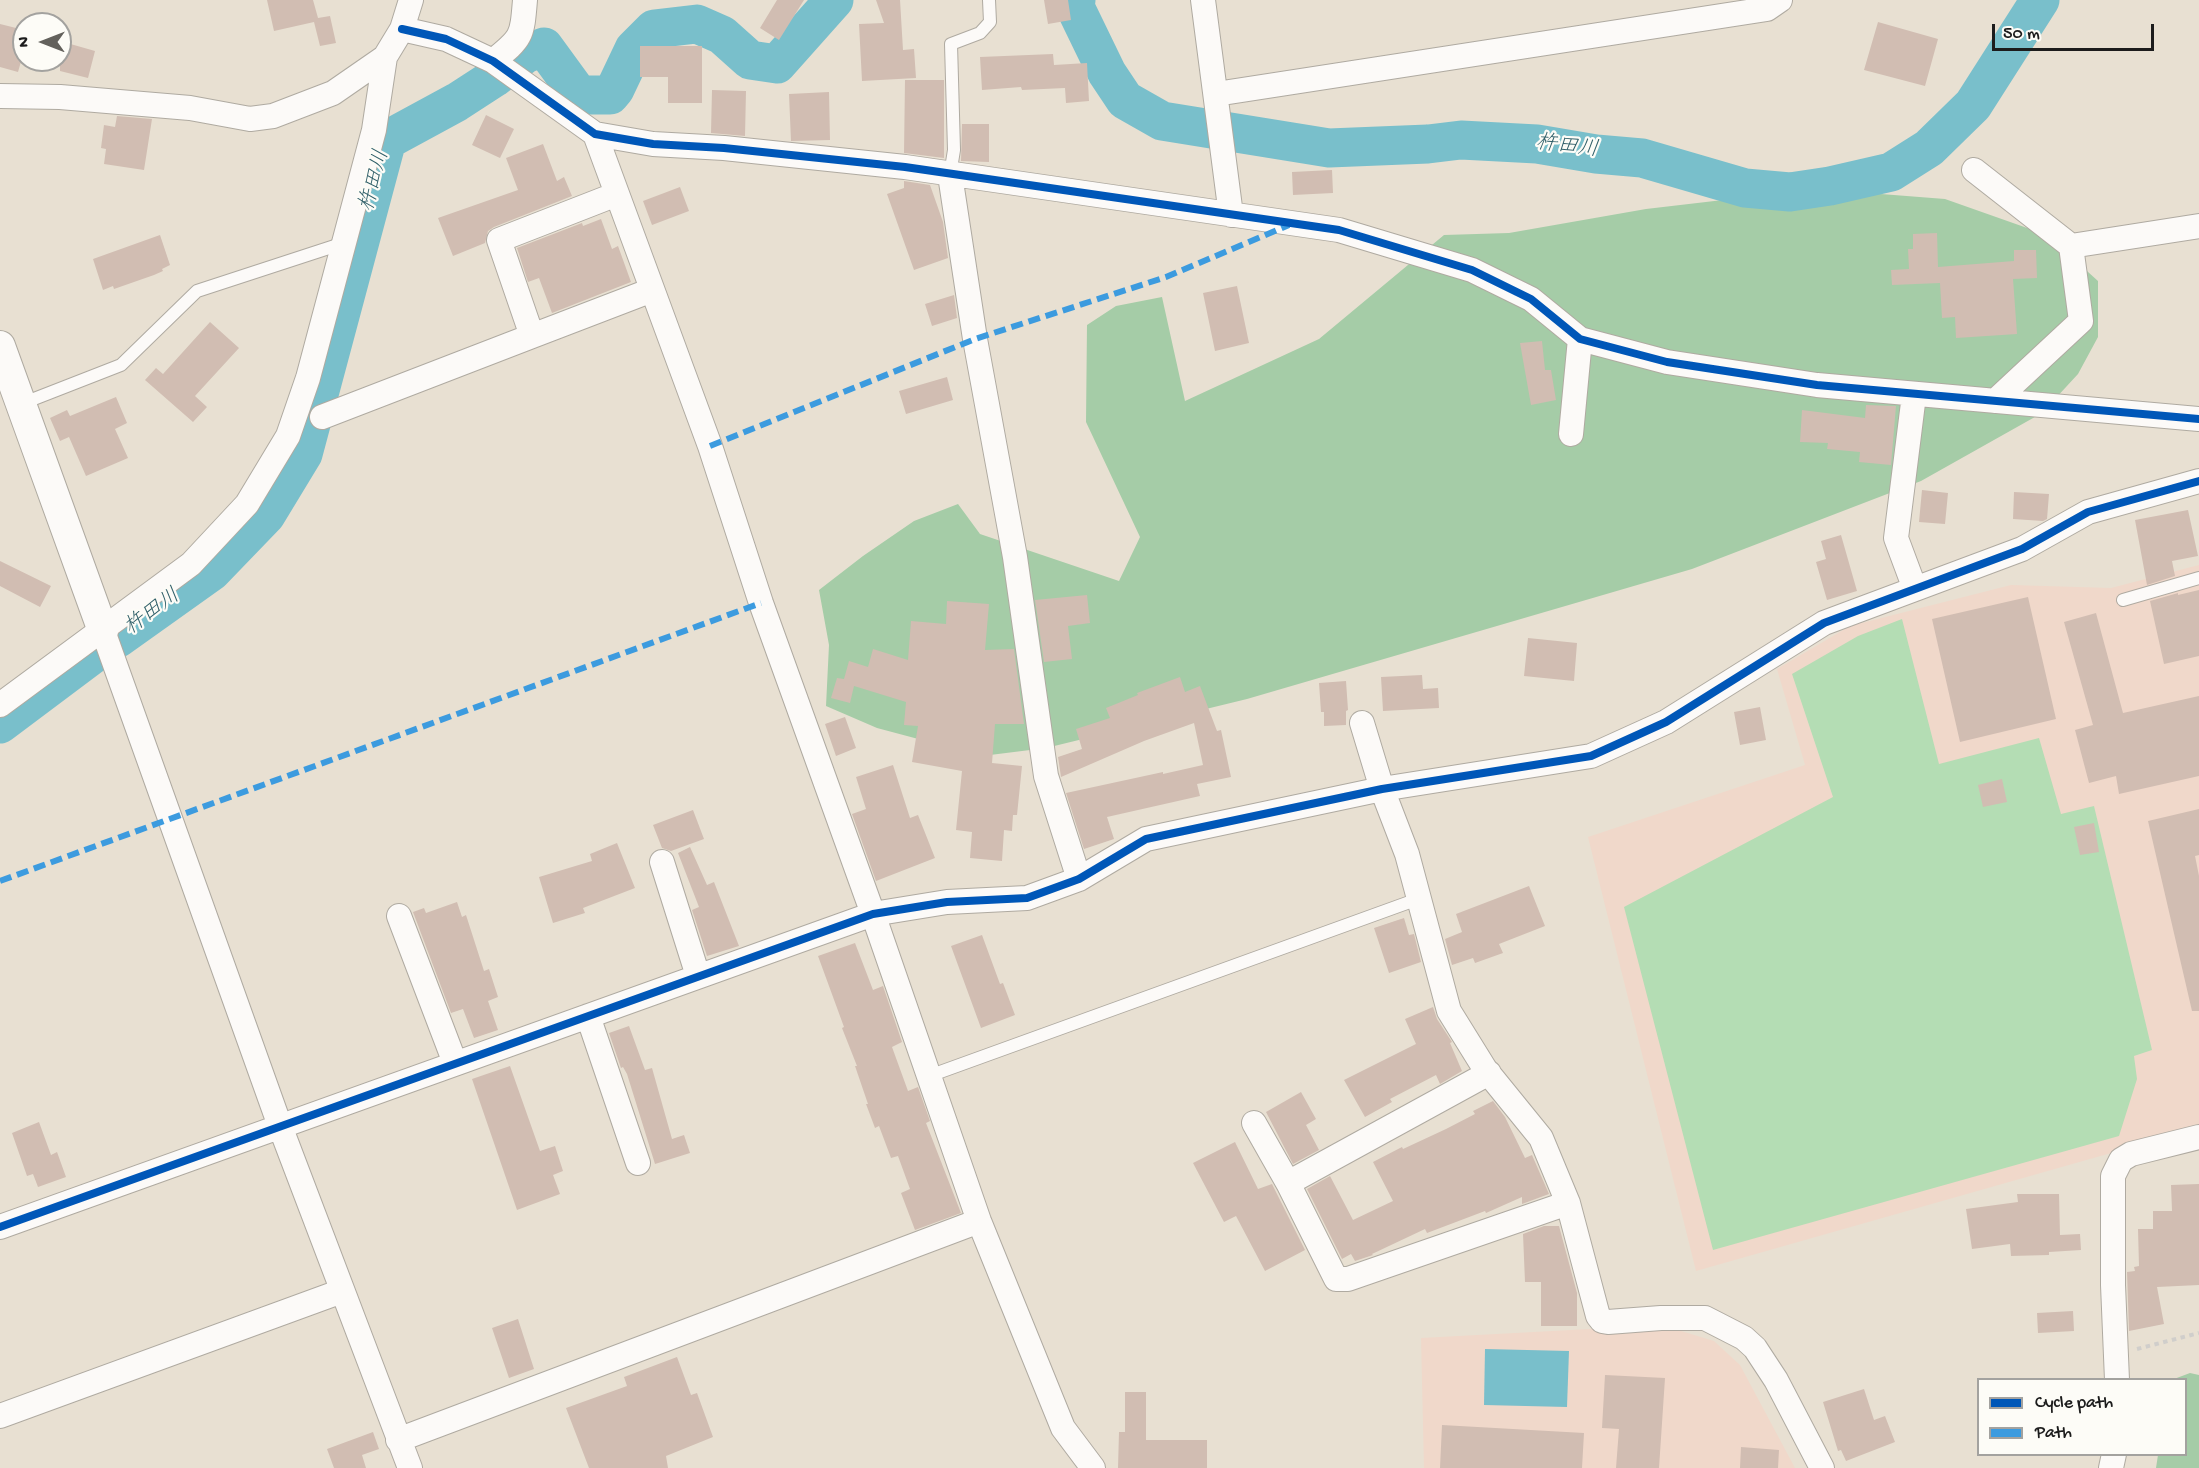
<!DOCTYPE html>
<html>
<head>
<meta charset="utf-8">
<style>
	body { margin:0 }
	#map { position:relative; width:2199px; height:1468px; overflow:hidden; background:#e8e0d2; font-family:"Gochi Hand",sans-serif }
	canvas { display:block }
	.legend { position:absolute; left:1977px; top:1378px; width:210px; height:78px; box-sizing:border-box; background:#fdfcf7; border:2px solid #a3a29f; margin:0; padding:8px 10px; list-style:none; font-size:18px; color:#1c1c1c }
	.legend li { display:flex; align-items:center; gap:12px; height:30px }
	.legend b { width:30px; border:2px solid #a3a29f }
	.north { position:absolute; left:12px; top:12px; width:60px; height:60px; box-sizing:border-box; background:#fdfcf7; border:2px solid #a3a29f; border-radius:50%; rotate:270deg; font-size:16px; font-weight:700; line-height:24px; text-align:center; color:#1c1c1c }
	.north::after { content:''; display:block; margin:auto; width:21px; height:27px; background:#63615c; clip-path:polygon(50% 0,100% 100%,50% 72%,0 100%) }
	.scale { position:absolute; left:1992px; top:24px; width:162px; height:27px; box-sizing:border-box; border:3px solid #1c1c1c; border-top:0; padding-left:8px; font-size:18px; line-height:21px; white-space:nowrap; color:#1c1c1c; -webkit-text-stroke:4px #fdfcf7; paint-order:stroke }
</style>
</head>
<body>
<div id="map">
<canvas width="2199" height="1468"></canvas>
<ul class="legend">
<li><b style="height:8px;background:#0057b8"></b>Cycle path</li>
<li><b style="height:8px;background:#3c9bdf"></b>Path</li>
</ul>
<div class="north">N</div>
<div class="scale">50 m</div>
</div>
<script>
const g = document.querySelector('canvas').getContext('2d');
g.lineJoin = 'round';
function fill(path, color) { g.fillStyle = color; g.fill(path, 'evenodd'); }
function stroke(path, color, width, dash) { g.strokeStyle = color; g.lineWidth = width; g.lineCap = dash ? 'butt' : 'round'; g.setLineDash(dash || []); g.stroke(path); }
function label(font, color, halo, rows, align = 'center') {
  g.font = font + ' "Gochi Hand","Klee One",sans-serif'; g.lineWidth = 4.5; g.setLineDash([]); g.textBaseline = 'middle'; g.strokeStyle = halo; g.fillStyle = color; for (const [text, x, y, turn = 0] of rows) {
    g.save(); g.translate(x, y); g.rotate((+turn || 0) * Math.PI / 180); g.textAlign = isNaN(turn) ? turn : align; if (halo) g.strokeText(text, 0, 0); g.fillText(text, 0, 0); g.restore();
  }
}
fill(new Path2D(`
	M 2199,565 L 2199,1128 L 1696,1271 L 1588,837 L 1805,765 L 1777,669 L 1850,626 L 2011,585 L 2111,588 Z
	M 1590,1329 L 1681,1331 L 1714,1341 L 1740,1365 L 1795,1468 L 1424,1468 L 1421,1338 Z`), '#f0d8ca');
fill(new Path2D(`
	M 1902,619 L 1939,764 L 2039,738 L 2061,814 L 2094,806 L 2152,1050 L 2134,1056 L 2137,1079 L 2119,1136 L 1713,1250 L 1624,907 L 1833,797 L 1792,674 L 1858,636 Z`), '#b4ddb4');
fill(new Path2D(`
	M 1817,189 L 1945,199 L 2047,235 L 2098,281 L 2098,337 L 2078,374 L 2042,413 L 1921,481 L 1692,569 L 1247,699 L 1046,748 L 982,756 L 877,728 L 826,706 L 829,645 L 819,590 L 863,556 L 914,521 L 958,504 L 980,534 L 1119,581 L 1140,537 L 1086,422 L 1087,325 L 1116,306 L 1162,297 L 1185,401 L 1319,339 L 1444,235 L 1509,233 L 1646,209 Z
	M 2190,1373 L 2199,1375 L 2199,1468 L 2156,1468 L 2158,1455 L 2186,1454 L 2186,1380 L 2174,1379 Z`), '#a5cca7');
fill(new Path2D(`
	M 1485,1349 L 1569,1351 L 1567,1407 L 1484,1405 Z`), '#79bfcb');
stroke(new Path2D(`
	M 1076,0 L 1075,7 L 1107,73 L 1125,100 L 1162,121 L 1329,148 L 1428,144 L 1461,140 L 1537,144 L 1596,154 L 1642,158 L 1745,188 L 1790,192 L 1830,186 L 1891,172 L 1929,148 L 1973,105 L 2040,0
	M 118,638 L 212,571 L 266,515 L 303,454 L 387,140 L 457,102 L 494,78 L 525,54 L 544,47 L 579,95 L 610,95 L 615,89 L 634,49 L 654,29 L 697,24 L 722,35 L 750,60 L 777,64 L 834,0
	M 0,724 L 96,652`), '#79bfcb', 39);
fill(new Path2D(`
	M 267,0 L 313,0 L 318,18 L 330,16 L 336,43 L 320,46 L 314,22 L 274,31 Z
	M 777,0 L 804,0 L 779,40 L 760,28 Z
	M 876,0 L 900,0 L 903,50 L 914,49 L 916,78 L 862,81 L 859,24 L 884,23 Z
	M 1044,0 L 1068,0 L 1071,20 L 1048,24 Z
	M 1878,22 L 1938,39 L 1925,86 L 1864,70 Z
	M 0,24 L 24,30 L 24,51 L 18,72 L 0,67 Z
	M 60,41 L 95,51 L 88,78 L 60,71 Z
	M 640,46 L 702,46 L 702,103 L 668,103 L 668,77 L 640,77 Z
	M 1053,54 L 1054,65 L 1087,63 L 1089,101 L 1066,103 L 1065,88 L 1022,90 L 1021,87 L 982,90 L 980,57 Z
	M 905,80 L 944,80 L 944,158 L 904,153 Z
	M 712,90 L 746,91 L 745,136 L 711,133 Z
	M 829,92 L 830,140 L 791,141 L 789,94 Z
	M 486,115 L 514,129 L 500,158 L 472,145 Z
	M 117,116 L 152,119 L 144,170 L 104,164 L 106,149 L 101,148 L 104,125 L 115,127 Z
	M 962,124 L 989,124 L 989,162 L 961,161 Z
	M 543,144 L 557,181 L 564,177 L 572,196 L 494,227 L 488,231 L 485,243 L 453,256 L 438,218 L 518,190 L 506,158 Z
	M 1332,170 L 1333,193 L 1293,195 L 1292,172 Z
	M 904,181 L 930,185 L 943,222 L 948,258 L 914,270 L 887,194 L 904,188 Z
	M 680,187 L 689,211 L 652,225 L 643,201 Z
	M 601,219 L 612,249 L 618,246 L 631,282 L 552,313 L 539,278 L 528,282 L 517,248 L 582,223 L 583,226 Z
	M 1937,233 L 1938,267 L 2014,261 L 2014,250 L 2036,250 L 2037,278 L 2013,279 L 2017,334 L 1956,338 L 1955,317 L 1942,318 L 1940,283 L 1892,285 L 1891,270 L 1909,269 L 1908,249 L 1913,249 L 1913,234 Z
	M 160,235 L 170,265 L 162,269 L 163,271 L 154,275 L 114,289 L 113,286 L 103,290 L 93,259 Z
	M 1237,286 L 1249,343 L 1215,351 L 1203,293 Z
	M 954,295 L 957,318 L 932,326 L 925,304 Z
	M 210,322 L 239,348 L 195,396 L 207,407 L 193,422 L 145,380 L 156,368 L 163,374 Z
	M 1542,341 L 1545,370 L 1551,370 L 1556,400 L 1531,405 L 1520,343 Z
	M 947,377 L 953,400 L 906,414 L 899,391 Z
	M 116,397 L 127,423 L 115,429 L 128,458 L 86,476 L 69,437 L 60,441 L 50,418 L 67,410 L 70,416 Z
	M 1866,405 L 1896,406 L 1891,465 L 1859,462 L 1860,452 L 1827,449 L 1828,443 L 1800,442 L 1802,410 L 1865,418 Z
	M 1922,490 L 1948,493 L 1945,524 L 1919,522 Z
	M 2014,492 L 2049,494 L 2047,519 L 2043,521 L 2013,519 Z
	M 2188,510 L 2198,556 L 2172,561 L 2175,576 L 2147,585 L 2135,520 Z
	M 1841,535 L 1857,591 L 1827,600 L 1816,562 L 1826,559 L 1821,541 Z
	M 0,561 L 51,586 L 40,607 L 0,586 Z
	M 2199,590 L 2199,656 L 2164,664 L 2150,601 L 2178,593 L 2178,595 Z
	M 1087,595 L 1090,623 L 1068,626 L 1072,659 L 1044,662 L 1035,600 Z
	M 2028,597 L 2056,719 L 1960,742 L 1932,619 Z
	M 947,601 L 989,604 L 985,650 L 1014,649 L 1024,724 L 995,724 L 992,763 L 1022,766 L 1017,815 L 1013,815 L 1012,831 L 1004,830 L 1002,861 L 970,858 L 972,832 L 956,830 L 962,771 L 912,762 L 918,726 L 904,725 L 906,702 L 854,686 L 850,703 L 831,698 L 837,678 L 844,679 L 849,661 L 868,667 L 873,649 L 908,660 L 911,621 L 946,624 Z
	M 2096,613 L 2123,713 L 2199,696 L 2199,776 L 2119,794 L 2116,776 L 2089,783 L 2075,730 L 2093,725 L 2064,622 Z
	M 1528,638 L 1577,643 L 1574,681 L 1524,676 Z
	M 1422,675 L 1423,689 L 1438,688 L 1439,708 L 1383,711 L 1381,677 Z
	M 1180,677 L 1185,692 L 1200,686 L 1217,731 L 1221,730 L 1231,777 L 1197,784 L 1200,796 L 1107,817 L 1114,839 L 1084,849 L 1066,793 L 1163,772 L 1163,774 L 1203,765 L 1194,723 L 1144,741 L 1061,777 L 1058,757 L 1082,749 L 1076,729 L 1110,718 L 1106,708 L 1138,695 L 1137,693 Z
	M 1346,681 L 1348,710 L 1346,711 L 1346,725 L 1324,726 L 1324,712 L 1321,712 L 1319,683 Z
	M 1760,707 L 1766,740 L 1740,745 L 1734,712 Z
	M 845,717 L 856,748 L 836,756 L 825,724 Z
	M 893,765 L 910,818 L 918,815 L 935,858 L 876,881 L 852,814 L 866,809 L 856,777 Z
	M 2002,779 L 2007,802 L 1983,807 L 1978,785 Z
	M 2199,809 L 2199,855 L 2195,856 L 2199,876 L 2199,1011 L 2192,1011 L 2148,821 Z
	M 693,810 L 704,839 L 671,851 L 662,848 L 653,825 Z
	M 2094,823 L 2099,852 L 2080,855 L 2074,827 Z
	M 617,843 L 635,888 L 583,908 L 585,913 L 553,923 L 539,877 L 592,861 L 590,854 Z
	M 690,847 L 707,885 L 714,882 L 739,946 L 707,956 L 692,910 L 699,907 L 678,853 Z
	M 1529,886 L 1545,926 L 1499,944 L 1503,953 L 1475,963 L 1473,958 L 1452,965 L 1445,939 L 1462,932 L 1456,914 Z
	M 457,902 L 462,917 L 466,915 L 484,971 L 489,969 L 498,997 L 488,1001 L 498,1030 L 474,1038 L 463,1009 L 451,1013 L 413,912 L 424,908 L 426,913 Z
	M 1404,918 L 1409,935 L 1414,934 L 1421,962 L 1389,973 L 1374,928 Z
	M 982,935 L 1000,984 L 1003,983 L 1015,1015 L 981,1028 L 951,946 Z
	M 855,943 L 873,990 L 883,986 L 902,1042 L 892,1047 L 908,1091 L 918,1087 L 930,1121 L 926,1123 L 961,1213 L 915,1230 L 901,1193 L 910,1189 L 898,1156 L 891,1158 L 879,1126 L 875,1128 L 866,1104 L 868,1104 L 855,1066 L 857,1066 L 842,1028 L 844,1027 L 818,956 Z
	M 1433,1007 L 1437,1019 L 1452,1042 L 1450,1043 L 1462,1071 L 1440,1084 L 1436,1075 L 1390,1099 L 1392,1102 L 1365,1117 L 1344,1080 L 1416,1044 L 1405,1019 Z
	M 629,1026 L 645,1070 L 652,1068 L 672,1139 L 684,1135 L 690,1153 L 655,1164 L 627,1074 L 623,1067 L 621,1068 L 609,1033 Z
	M 510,1066 L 540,1151 L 555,1146 L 563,1171 L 553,1175 L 560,1194 L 517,1210 L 472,1079 Z
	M 1301,1092 L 1316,1119 L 1306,1125 L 1319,1150 L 1293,1164 L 1266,1112 Z
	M 1493,1101 L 1505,1117 L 1525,1158 L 1532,1155 L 1549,1194 L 1522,1204 L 1522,1197 L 1486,1213 L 1485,1211 L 1427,1233 L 1425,1229 L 1372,1254 L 1373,1255 L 1355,1261 L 1351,1254 L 1342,1259 L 1307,1189 L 1330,1176 L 1353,1220 L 1393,1201 L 1373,1162 L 1402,1147 L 1403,1149 L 1446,1129 L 1475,1114 L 1473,1111 Z
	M 39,1122 L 51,1155 L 57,1152 L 66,1177 L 38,1187 L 33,1174 L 27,1176 L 12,1133 Z
	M 1235,1142 L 1258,1189 L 1272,1184 L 1305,1250 L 1265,1271 L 1236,1216 L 1224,1222 L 1193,1163 Z
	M 2199,1184 L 2199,1285 L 2157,1287 L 2164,1324 L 2129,1331 L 2127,1272 L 2135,1271 L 2134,1267 L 2139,1266 L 2138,1229 L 2153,1229 L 2153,1211 L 2172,1211 L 2171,1185 Z
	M 2017,1194 L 2059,1194 L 2060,1235 L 2080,1234 L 2081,1250 L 2049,1252 L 2049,1255 L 2011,1256 L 2010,1244 L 1972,1249 L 1966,1209 L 2018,1202 Z
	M 1544,1226 L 1559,1226 L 1577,1293 L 1577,1326 L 1541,1326 L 1541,1282 L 1525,1282 L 1523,1234 Z
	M 2073,1311 L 2074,1331 L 2038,1333 L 2037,1313 Z
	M 518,1319 L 534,1369 L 509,1378 L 492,1328 Z
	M 677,1357 L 691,1395 L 697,1393 L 713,1437 L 666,1456 L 668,1468 L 589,1468 L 566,1408 L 627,1386 L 624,1377 Z
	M 1605,1375 L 1665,1378 L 1659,1468 L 1616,1468 L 1619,1429 L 1602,1428 Z
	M 1864,1389 L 1874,1420 L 1885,1416 L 1895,1442 L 1846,1461 L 1841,1450 L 1838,1451 L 1823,1402 Z
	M 1125,1392 L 1146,1392 L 1146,1440 L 1207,1440 L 1207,1468 L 1118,1468 L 1119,1432 L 1125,1432 Z
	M 1442,1425 L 1584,1433 L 1582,1468 L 1440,1468 Z
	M 373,1432 L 379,1449 L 362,1455 L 366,1468 L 334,1468 L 327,1449 Z
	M 1741,1447 L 1779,1450 L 1778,1468 L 1740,1468 Z`), '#d1bdb2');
const service = new Path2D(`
	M 950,175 L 954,150 L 951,44 L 980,33 L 990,22 L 989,0
	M 21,404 L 121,365 L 197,291 L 344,243
	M 2123,600 L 2199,578
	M 929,1076 L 1418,899`);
const minor = new Path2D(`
	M 1203,0 L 1231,215
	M 402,29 L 446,39 L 493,61 L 595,134 L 653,144 L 724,148 L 905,167 L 1339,230 L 1472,270 L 1531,299 L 1580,339 L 1667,362 L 1817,385 L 2199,419
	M 493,61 C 522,38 522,37 525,0
	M 1216,94 L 1767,9 L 1780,0
	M 0,96 L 60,97 L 190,108 L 250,119 L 273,116 L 333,93 L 385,57 L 402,29 L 411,0
	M 595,134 L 710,446 L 761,603 L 873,914 L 979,1221 L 1063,1428 L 1093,1468
	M 1974,170 L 2071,246
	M 950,175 L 975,339 L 1015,557 L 1046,776 L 1079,879
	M 617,194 L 499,240 L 532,336 L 652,290
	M 1914,395 L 1896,538 L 1915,589
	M 1995,401 L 2081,321 L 2071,246 L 2199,226
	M 322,417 L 532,336
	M 1571,434 L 1580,339
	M 103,631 L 280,1126 L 410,1468
	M 0,705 L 191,564 L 247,504 L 288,436 L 308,378 L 374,130 L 385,57
	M 1362,723 L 1382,789 L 1407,854 L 1449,1011 L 1485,1069 L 1541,1138 L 1568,1203 L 1598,1316 L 1602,1321 L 1608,1322 L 1661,1318 L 1705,1318 L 1744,1338 L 1755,1348 L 1776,1380 L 1822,1468
	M 662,862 L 698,976
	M 399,916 L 455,1063
	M 588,1016 L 638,1163
	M 1489,1073 L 1288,1183 L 1336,1279 L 1348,1279 L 1568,1203
	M 1254,1123 L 1288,1183
	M 0,1227 L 873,914 L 947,902 L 1027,898 L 1079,879 L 1146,839 L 1382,789 L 1591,756 L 1666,722 L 1824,623 L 2022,549 L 2088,512 L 2199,481
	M 2117,1380 L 2113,1285 L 2113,1176 L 2121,1160 L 2131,1154 L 2199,1137
	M 0,1416 L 342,1291
	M 398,1440 L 979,1221
	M 2111,1468 L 2114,1454`);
const tertiary = new Path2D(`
	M 0,346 L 103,631`);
stroke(service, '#afaaa1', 14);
stroke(minor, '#afaaa1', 26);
stroke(tertiary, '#afaaa1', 32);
stroke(new Path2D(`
	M 2137,1349 L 2199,1333`), '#d0cecb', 4, [4.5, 4.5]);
stroke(service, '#fcfaf8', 12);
stroke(minor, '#fcfaf8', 24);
stroke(tertiary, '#fcfaf8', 30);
stroke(new Path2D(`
	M 710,446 L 975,339 L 1166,277 L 1289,225
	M 0,881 L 761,603`), '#3c9bdf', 6, [12, 6]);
stroke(new Path2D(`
	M 402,29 L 446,39 L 493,61 L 595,134 L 653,144 L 724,148 L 905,167 L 1339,230 L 1472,270 L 1531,299 L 1580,339 L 1667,362 L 1817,385 L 2199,419
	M 0,1227 L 873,914 L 947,902 L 1027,898 L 1079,879 L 1146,839 L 1382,789 L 1591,756 L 1666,722 L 1824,623 L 2022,549 L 2088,512 L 2199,481`), '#0057b8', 8);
label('italic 21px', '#305f69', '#fdfcf7', [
	["杵田川",1567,148,7],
	["杵田川",376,181,-75],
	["杵田川",153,613,-36]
]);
</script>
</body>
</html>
